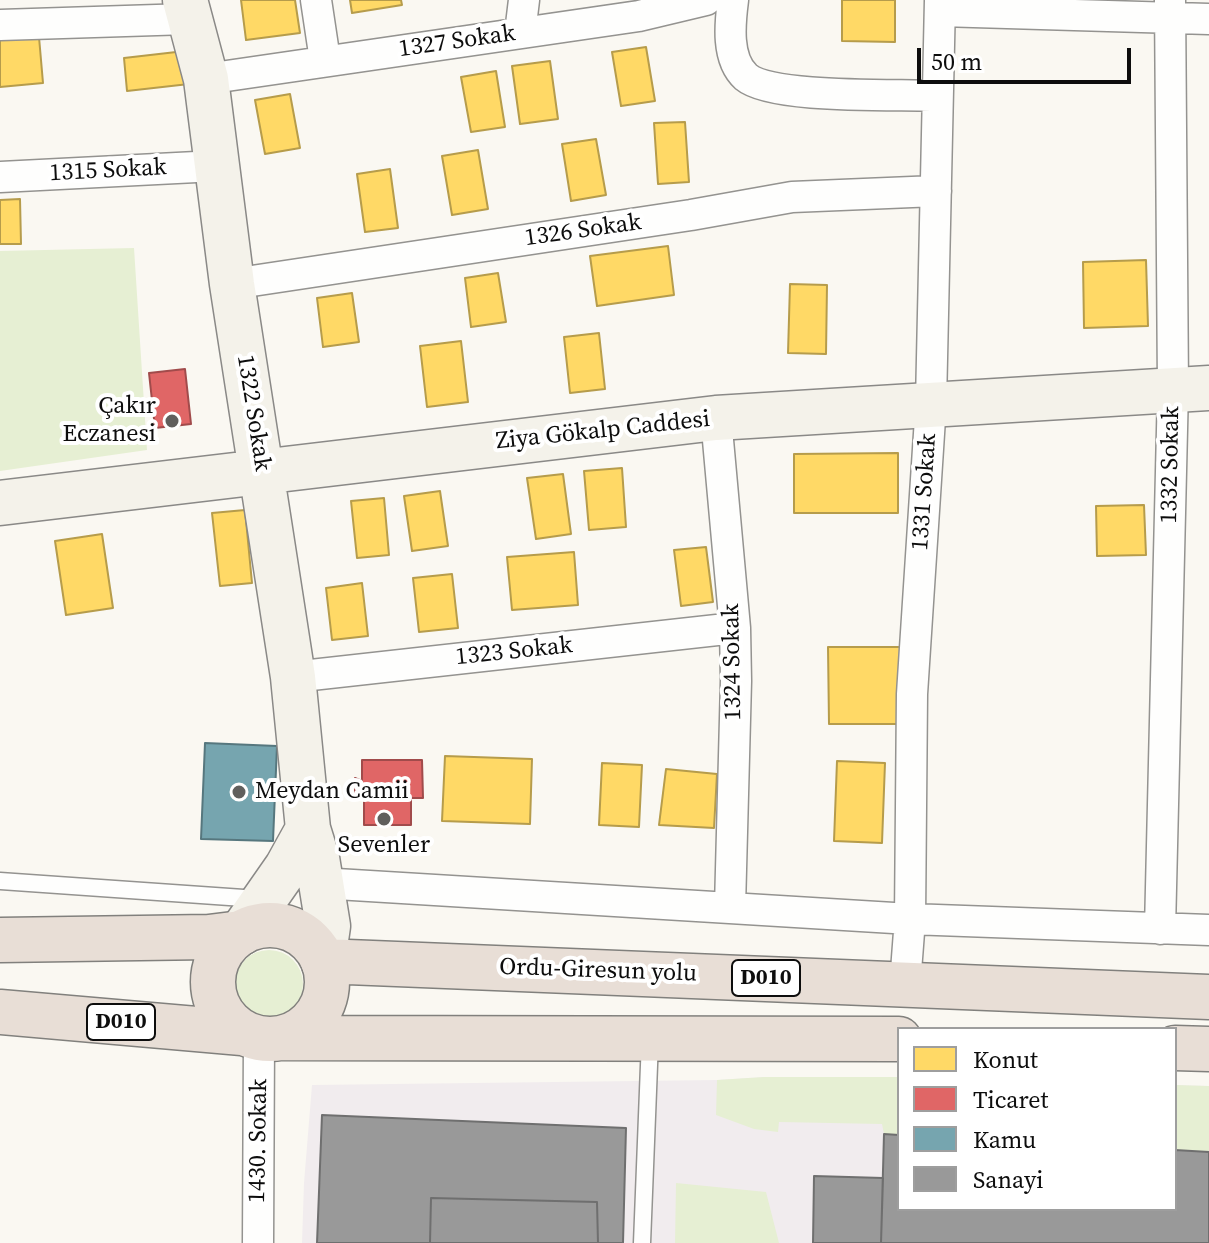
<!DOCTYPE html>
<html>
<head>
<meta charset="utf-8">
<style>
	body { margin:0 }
	#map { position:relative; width:1209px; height:1243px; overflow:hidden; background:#faf8f2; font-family:"Source Serif 4",serif }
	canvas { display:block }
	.legend { position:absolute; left:897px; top:1027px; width:280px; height:184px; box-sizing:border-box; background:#fff; border:2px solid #9e9e9e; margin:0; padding:10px 14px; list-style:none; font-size:24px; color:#0d0d0d }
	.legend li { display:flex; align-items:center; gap:16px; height:40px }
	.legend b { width:40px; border:2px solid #9e9e9e }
	.scale { position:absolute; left:917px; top:48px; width:214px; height:36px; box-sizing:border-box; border:4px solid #0d0d0d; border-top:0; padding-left:10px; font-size:24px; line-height:28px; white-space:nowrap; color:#0d0d0d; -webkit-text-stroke:6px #fff; paint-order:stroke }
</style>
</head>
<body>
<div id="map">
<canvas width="1209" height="1243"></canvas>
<ul class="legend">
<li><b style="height:22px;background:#ffd966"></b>Konut</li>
<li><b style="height:22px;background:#e06666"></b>Ticaret</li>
<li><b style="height:22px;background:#76a5af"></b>Kamu</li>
<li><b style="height:22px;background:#999"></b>Sanayi</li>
</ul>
<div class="scale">50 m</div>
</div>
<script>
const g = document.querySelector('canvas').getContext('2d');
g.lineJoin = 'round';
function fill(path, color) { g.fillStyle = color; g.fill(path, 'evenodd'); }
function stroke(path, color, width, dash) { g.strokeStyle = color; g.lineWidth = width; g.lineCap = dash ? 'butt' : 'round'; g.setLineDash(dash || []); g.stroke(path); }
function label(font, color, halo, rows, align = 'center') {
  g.font = font + ' "Source Serif 4",serif'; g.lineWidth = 8; g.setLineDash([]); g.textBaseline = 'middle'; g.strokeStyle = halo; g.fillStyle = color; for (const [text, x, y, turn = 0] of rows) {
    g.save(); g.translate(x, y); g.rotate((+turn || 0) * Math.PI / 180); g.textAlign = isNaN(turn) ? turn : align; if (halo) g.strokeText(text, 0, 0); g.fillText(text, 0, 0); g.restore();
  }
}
fill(new Path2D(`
	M 764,1077 L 899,1077 L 899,1209 L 1175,1209 L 1175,1085 L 1209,1086 L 1209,1243 L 302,1243 L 304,1183 L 312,1085 L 717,1080 Z`), '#f1ecee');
fill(new Path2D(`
	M 134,248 L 147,450 L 0,471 L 0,251 Z
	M235 984a34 34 0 1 1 68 0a34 34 0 1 1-68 0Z
	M 764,1077 L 899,1077 L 899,1135 L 884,1134 L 882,1124 L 779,1122 L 778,1132 L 754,1129 L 716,1115 L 717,1080 Z
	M 1175,1085 L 1209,1086 L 1209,1152 L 1175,1150 Z
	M 676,1183 L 766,1192 L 779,1243 L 675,1243 Z`), '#e6efd3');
const homes = new Path2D(`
	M 241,0 L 295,0 L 300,33 L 246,40 Z
	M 350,0 L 401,0 L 402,5 L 352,13 Z
	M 842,0 L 895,0 L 895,42 L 842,41 Z
	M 39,37 L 43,83 L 0,87 L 0,40 Z
	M 646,47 L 655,101 L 621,106 L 612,52 Z
	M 185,51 L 189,84 L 127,91 L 124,58 Z
	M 550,61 L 558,119 L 520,124 L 512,66 Z
	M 496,71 L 505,127 L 471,132 L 461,77 Z
	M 290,94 L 300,148 L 265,154 L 255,100 Z
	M 685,122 L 689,182 L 658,184 L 654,123 Z
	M 596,139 L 606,195 L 571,201 L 562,144 Z
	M 478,150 L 488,209 L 452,215 L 442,156 Z
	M 390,169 L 398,228 L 365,232 L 357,174 Z
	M 20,199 L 21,244 L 0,244 L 0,200 Z
	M 668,246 L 674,295 L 597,306 L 590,256 Z
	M 1146,260 L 1148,326 L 1084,328 L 1083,262 Z
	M 498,273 L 506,322 L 471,327 L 465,278 Z
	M 790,284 L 827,285 L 826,354 L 788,353 Z
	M 352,293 L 359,342 L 323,347 L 317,298 Z
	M 599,333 L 605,389 L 570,393 L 564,337 Z
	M 461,341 L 468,402 L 427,407 L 420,346 Z
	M 898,453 L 898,513 L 794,513 L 794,454 Z
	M 622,468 L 626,527 L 589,530 L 584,471 Z
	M 563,474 L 571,534 L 536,539 L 527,478 Z
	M 440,491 L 448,546 L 412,551 L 404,496 Z
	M 384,498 L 389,555 L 357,558 L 351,501 Z
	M 1144,505 L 1146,555 L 1097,556 L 1096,506 Z
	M 245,510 L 252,583 L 220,586 L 212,513 Z
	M 102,534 L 113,608 L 66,615 L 55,541 Z
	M 706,547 L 713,602 L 681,606 L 674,550 Z
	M 574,552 L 578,605 L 512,610 L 507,557 Z
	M 452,574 L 458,628 L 419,632 L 413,578 Z
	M 362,583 L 368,636 L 332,640 L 326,588 Z
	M 828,647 L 900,647 L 900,724 L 829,724 Z
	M 445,756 L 532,759 L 530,824 L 442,821 Z
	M 837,761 L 885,763 L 882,843 L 834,841 Z
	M 602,763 L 642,765 L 639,827 L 599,825 Z
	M 666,769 L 717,774 L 714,828 L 659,825 Z`);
fill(homes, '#ffd966');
stroke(homes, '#b69c4b', 2);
const shops = new Path2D(`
	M 185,369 L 191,424 L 155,428 L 149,373 Z
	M 362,760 L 422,760 L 423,798 L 411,798 L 411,825 L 364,825 L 364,799 L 355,799 L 355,778 L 362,781 Z`);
fill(shops, '#e06666');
stroke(shops, '#a14b4b', 2);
const public = new Path2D(`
	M 205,743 L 277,746 L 273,841 L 201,839 Z`);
fill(public, '#76a5af');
stroke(public, '#56777e', 2);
const industry = new Path2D(`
	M 322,1115 L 626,1128 L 623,1243 L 598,1243 L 597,1202 L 431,1198 L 430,1243 L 317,1243 Z
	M 884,1134 L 899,1135 L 899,1209 L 1175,1209 L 1175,1150 L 1209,1152 L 1209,1243 L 881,1243 Z
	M 814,1176 L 883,1178 L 881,1243 L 813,1243 Z
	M 431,1198 L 597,1202 L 598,1243 L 430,1243 Z`);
fill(industry, '#999');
stroke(industry, '#6f6f6f', 2);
const lane = new Path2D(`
	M 0,881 L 258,899
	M 642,1243 L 650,1040`);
const street = new Path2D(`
	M 316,0 L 325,60
	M 733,0 C 730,23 726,59 746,77 C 772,99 898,94 937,96
	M 940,11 L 1209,19
	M 0,25 L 188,19
	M 520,33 L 524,0
	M 206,79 L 639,16 L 706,0
	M 0,177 L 216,166
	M 232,284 L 691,215 L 792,197 L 936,191
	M 716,418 L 735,628 L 736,681 L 730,907
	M 293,677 L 735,628
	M 320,883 L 910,919 L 1209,930
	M 1160,929 L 1173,388 L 1170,0
	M 905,984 L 910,919 L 912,694 L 931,403 L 940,0
	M 258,1243 L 259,1039`);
const secondary = new Path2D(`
	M 185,0 L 206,79 L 232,284 L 293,677 L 308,829
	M 0,503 L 716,418 L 1209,388
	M 241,933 L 287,867 L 308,829 L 317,858 L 328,926 L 323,961`);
const highway = new Path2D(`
	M213 982a57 57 0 1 1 114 0a57 57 0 1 1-114 0Z
	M 0,940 L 209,937 L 241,933
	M 323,961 L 1209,997
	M 0,1012 L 242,1033
	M 282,1038 L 899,1039
	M 1175,1048 L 1209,1049`);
stroke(lane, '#949390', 19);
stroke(street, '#949390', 33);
stroke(secondary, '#8a8987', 47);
stroke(highway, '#81807d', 47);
stroke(lane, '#fefefd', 16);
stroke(street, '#fefefd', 30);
stroke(secondary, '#f4f2ea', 44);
stroke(highway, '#e8ded6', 44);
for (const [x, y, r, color] of [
	[172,421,8,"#605f5d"],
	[239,792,8,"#605f5d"],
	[384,819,8,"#605f5d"]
]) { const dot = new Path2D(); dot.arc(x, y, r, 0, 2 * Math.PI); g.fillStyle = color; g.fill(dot); stroke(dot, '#fff', 3); }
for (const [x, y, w] of [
	[766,978,68],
	[121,1022,68]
]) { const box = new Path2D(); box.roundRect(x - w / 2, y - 18, w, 36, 6); g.fillStyle = '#fff'; g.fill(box); stroke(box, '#0d0d0d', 2); }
label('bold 22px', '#0d0d0d', null, [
	["D010",766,978],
	["D010",121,1022]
]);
label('24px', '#0d0d0d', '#fff', [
	["1327 Sokak",457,42,-8],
	["1315 Sokak",108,171,-3],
	["1326 Sokak",583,231,-8],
	["1322 Sokak",253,413,81],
	["Ziya Gökalp Caddesi",603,431,-6],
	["1332 Sokak",1171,465,-89],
	["1331 Sokak",925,492,-86],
	["1323 Sokak",514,652,-6],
	["1324 Sokak",733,662,-91],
	["Ordu-Giresun yolu",598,971,2],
	["1430. Sokak",259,1141,-89]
]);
label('24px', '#0d0d0d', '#fff', [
	["Çakır",156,407],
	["Eczanesi",156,435],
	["Meydan Camii",255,792,"left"],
	["Sevenler",384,846,"center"]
], 'right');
</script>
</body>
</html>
